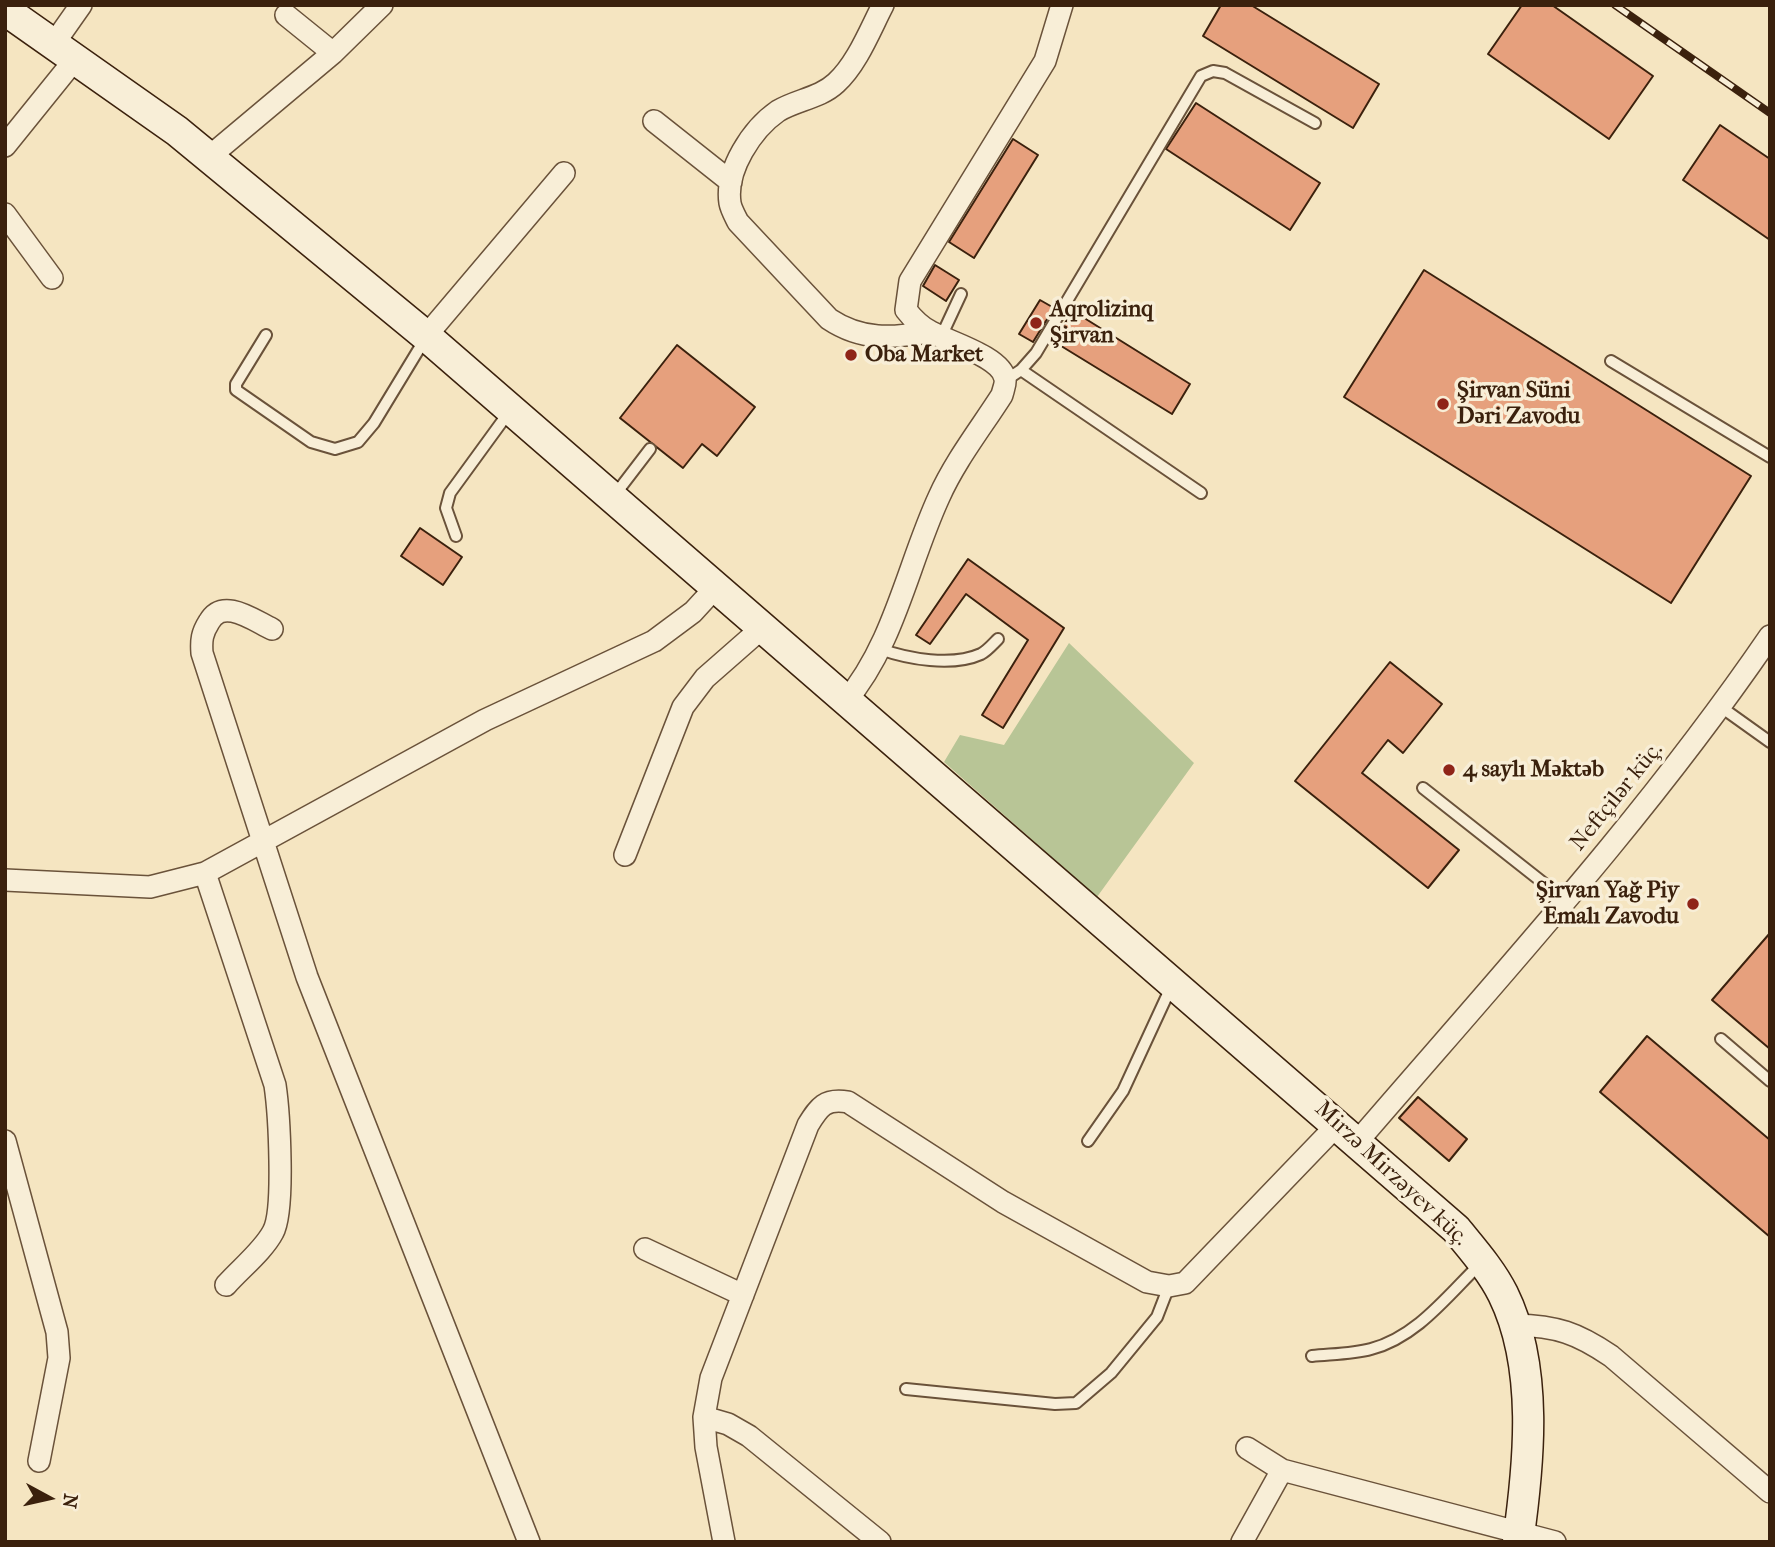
<!DOCTYPE html>
<html>
<head>
<meta charset="utf-8">
<style>
	body { margin:0 }
	#map { position:relative; width:1775px; height:1547px; overflow:hidden; background:#f5e5c1; font-family:"IM FELL French Canon",serif }
	canvas { display:block }
	.frame { position:absolute; inset:0; border:7px solid #3b210d; pointer-events:none }
	.north { position:absolute; left:14px; top:1463px; width:70px; height:70px; -webkit-text-stroke:5px #f8eed7; paint-order:stroke; rotate:98deg; font-size:19px; font-weight:700; line-height:28px; text-align:center; color:#3b210d }
	.north::after { content:''; display:block; margin:auto; width:24px; height:32px; background:#3b210d; clip-path:polygon(50% 0,100% 100%,50% 72%,0 100%) }
</style>
</head>
<body>
<div id="map">
<canvas width="1775" height="1547"></canvas>
<div class="frame"></div>
<div class="north">N</div>
</div>
<script>
const g = document.querySelector('canvas').getContext('2d');
g.lineJoin = 'round';
function fill(path, color) { g.fillStyle = color; g.fill(path, 'evenodd'); }
function stroke(path, color, width, dash) { g.strokeStyle = color; g.lineWidth = width; g.lineCap = dash ? 'butt' : 'round'; g.setLineDash(dash || []); g.stroke(path); }
function label(font, color, halo, rows, align = 'center') {
  g.font = font + ' "IM FELL French Canon",serif'; g.lineWidth = 7; g.setLineDash([]); g.textBaseline = 'middle'; g.strokeStyle = halo; g.fillStyle = color; for (const [text, x, y, turn = 0] of rows) {
    g.save(); g.translate(x, y); g.rotate((+turn || 0) * Math.PI / 180); g.textAlign = isNaN(turn) ? turn : align; if (halo) g.strokeText(text, 0, 0); g.fillText(text, 0, 0); g.restore();
  }
}
fill(new Path2D(`
	M 1069,643 L 1194,763 L 1097,897 L 944,762 L 960,735 L 1004,745 Z`), '#b8c596');
const building = new Path2D(`
	M 1221,5 L 1251,5 L 1379,84 L 1353,128 L 1203,36 Z
	M 1522,5 L 1552,5 L 1653,76 L 1609,139 L 1488,54 Z
	M 1196,103 L 1320,183 L 1290,230 L 1166,149 Z
	M 1720,125 L 1770,159 L 1770,240 L 1683,180 Z
	M 1013,139 L 1038,155 L 974,258 L 949,242 Z
	M 935,265 L 959,280 L 946,301 L 923,286 Z
	M 1424,270 L 1751,476 L 1671,603 L 1344,397 Z
	M 1040,300 L 1054,308 L 1033,342 L 1019,334 Z
	M 1073,311 L 1190,384 L 1172,414 L 1053,341 Z
	M 677,345 L 755,407 L 717,456 L 702,444 L 683,468 L 620,418 Z
	M 420,528 L 462,557 L 443,585 L 401,556 Z
	M 968,559 L 1064,628 L 1003,728 L 982,715 L 1028,640 L 966,594 L 930,644 L 916,635 Z
	M 1390,662 L 1442,704 L 1403,753 L 1388,740 L 1362,773 L 1459,850 L 1428,888 L 1295,781 Z
	M 1770,933 L 1770,1049 L 1712,1000 Z
	M 1647,1036 L 1770,1140 L 1770,1237 L 1600,1092 Z
	M 1418,1097 L 1467,1139 L 1449,1161 L 1399,1118 Z`);
fill(building, '#e6a07d');
stroke(building, '#3b210d', 2);
const lane = new Path2D(`
	M 266,335 L 236,384 L 236,390 L 311,442 L 335,449 L 358,442 L 374,423 L 425,339
	M 941,337 L 961,294
	M 1611,361 L 1770,457
	M 1021,370 L 1201,493
	M 1006,380 L 1021,370 L 1036,353 L 1201,76 L 1213,71 L 1225,73 L 1315,123
	M 614,496 L 650,449
	M 456,536 L 446,508 L 450,493 L 509,412
	M 880,649 C 908,659 952,667 981,654 C 987,651 993,644 998,639
	M 1721,707 L 1770,742
	M 1423,788 L 1565,900
	M 1721,1039 L 1770,1081
	M 1088,1141 L 1123,1091 L 1172,985
	M 1312,1356 C 1331,1354 1353,1354 1371,1349 C 1417,1337 1448,1295 1481,1263
	M 906,1389 L 1055,1404 L 1076,1403 L 1111,1373 L 1157,1317 L 1169,1286`);
const street = new Path2D(`
	M 883,5 C 870,30 857,64 836,83 C 820,98 796,100 778,111 C 752,129 725,170 730,203 C 731,209 735,216 738,222 L 829,319 C 862,341 892,338 930,332
	M 286,15 L 333,53
	M 55,42 L 81,5
	M 654,121 L 731,182
	M 5,146 L 76,58
	M 209,157 L 333,53 L 382,5
	M 5,214 L 52,278
	M 426,336 L 564,173
	M 272,629 C 253,620 223,597 209,622 C 202,633 201,640 202,653 L 307,977 L 529,1542
	M 845,702 C 894,645 908,564 939,497 C 955,461 981,428 1002,395 C 1003,390 1006,384 1005,379 C 1002,357 949,342 931,332 C 921,327 913,319 906,310 L 910,281 L 1045,61 L 1062,5
	M 625,855 L 683,707 L 705,678 L 762,628
	M 205,873 L 275,1085 C 279,1112 285,1211 273,1232 C 263,1251 240,1269 226,1285
	M 5,880 L 150,887 L 205,873 L 485,720 L 654,641 L 693,612 L 715,588
	M 5,1141 L 57,1332 L 59,1358 L 39,1461
	M 1358,1141 C 1500,976 1647,816 1770,636
	M 645,1249 L 743,1295
	M 1515,1325 C 1557,1326 1577,1333 1611,1356 L 1770,1492
	M 704,1417 L 728,1424 L 749,1436 L 880,1542
	M 1247,1448 L 1282,1470
	M 724,1542 L 706,1447 L 704,1417 L 711,1378 L 808,1125 C 819,1107 825,1098 848,1102 L 1003,1202 L 1147,1282 L 1169,1286 L 1185,1283 L 1338,1124
	M 1242,1542 L 1282,1470 L 1555,1542`);
const secondary = new Path2D(`
	M 5,10 L 177,131 L 426,336 L 1456,1229 C 1473,1250 1491,1270 1503,1294 C 1539,1367 1529,1464 1518,1542`);
stroke(lane, '#6a523a', 14);
stroke(street, '#6a523a', 24);
stroke(secondary, '#3b210d', 33);
stroke(lane, '#f8eed7', 10);
stroke(street, '#f8eed7', 21);
stroke(secondary, '#f8eed7', 30);
const rail = new Path2D(`
	M 1615,5 L 1770,113`);
stroke(rail, '#3b210d', 8);
stroke(rail, '#f8eed7', 5, [16]);
for (const [x, y, r, color] of [
	[1036,323,7,"#8f2418"],
	[851,355,7,"#8f2418"],
	[1443,404,7,"#8f2418"],
	[1449,770,7,"#8f2418"],
	[1693,904,7,"#8f2418"]
]) { const dot = new Path2D(); dot.arc(x, y, r, 0, 2 * Math.PI); g.fillStyle = color; g.fill(dot); stroke(dot, '#f8eed7', 2.5); }
label('bold 23px', '#3b210d', '#f8eed7', [
	["Aqrolizinq",1050,310],
	["Şirvan",1050,336],
	["Oba Market",865,355],
	["Şirvan Süni",1457,391],
	["Dəri Zavodu",1457,417],
	["4 saylı Məktəb",1463,770],
	["Şirvan Yağ Piy",1679,891,"right"],
	["Emalı Zavodu",1679,917,"right"]
], 'left');
label('23px', '#3b210d', '#f8eed7', [
	["Neftçilər küç.",1617,797,-51],
	["Mirzə Mirzəyev küç.",1391,1174,43]
]);
</script>
</body>
</html>
